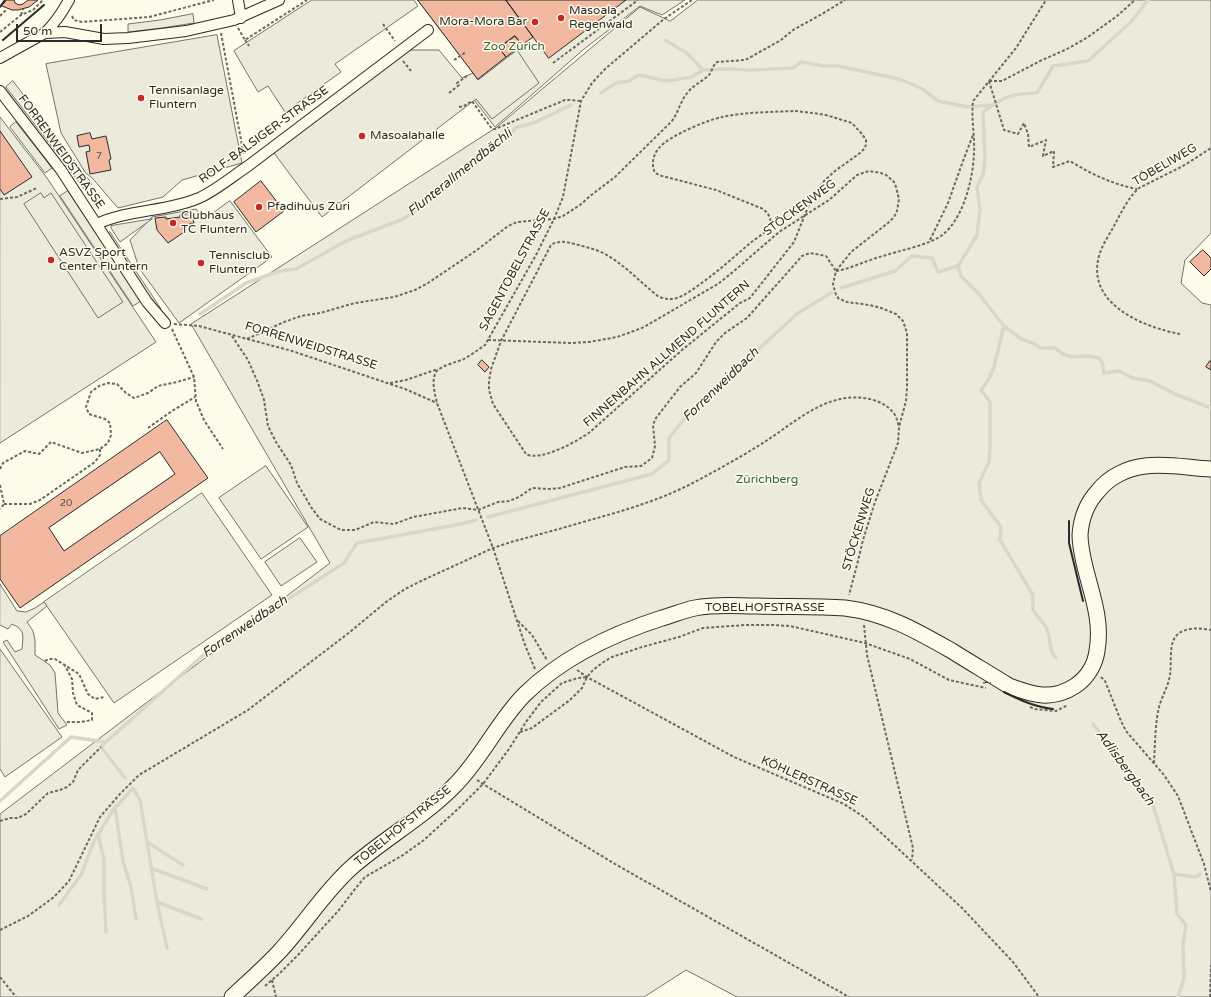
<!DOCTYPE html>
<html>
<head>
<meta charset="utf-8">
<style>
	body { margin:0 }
	#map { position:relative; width:1211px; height:997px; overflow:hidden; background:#fdfbea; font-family:"Varela Round",sans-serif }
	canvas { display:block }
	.scale { position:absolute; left:16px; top:24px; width:86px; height:18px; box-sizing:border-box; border:2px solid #2b2b2b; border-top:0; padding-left:5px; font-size:12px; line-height:14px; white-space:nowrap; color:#2b2b2b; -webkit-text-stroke:3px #fdfbea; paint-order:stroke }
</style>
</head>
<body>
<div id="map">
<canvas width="1211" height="997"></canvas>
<div class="scale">50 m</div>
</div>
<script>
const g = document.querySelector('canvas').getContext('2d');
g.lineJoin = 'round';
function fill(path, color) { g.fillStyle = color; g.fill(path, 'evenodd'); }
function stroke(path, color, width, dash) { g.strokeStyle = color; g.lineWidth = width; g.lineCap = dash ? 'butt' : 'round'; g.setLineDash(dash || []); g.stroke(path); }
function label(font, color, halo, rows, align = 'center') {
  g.font = font + ' "Varela Round",sans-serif'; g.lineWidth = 3; g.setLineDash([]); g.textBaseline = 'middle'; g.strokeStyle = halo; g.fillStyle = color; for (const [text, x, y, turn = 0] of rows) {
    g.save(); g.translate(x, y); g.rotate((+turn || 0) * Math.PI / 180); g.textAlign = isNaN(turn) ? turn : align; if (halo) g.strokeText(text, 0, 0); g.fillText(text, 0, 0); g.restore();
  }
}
const green = new Path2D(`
	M 418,0 L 685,0 L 662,15 L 640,6 L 584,49 L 495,127 L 461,83 L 473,73 Z
	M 698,0 L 1211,0 L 1211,233 L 1185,260 L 1181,283 L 1202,303 L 1211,305 L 1211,997 L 737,997 L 686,970 L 644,997 L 0,997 L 0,814 L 330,563 L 191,324 L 497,127 L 640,7 L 670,21 Z
	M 217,35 L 242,163 L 182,180 L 163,197 L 118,208 L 93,179 L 85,172 L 61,133 L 46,64 Z
	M 0,117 L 47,178 L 156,342 L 0,443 Z
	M 230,201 L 272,257 L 179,323 L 139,268 L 130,240 L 152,217 L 196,209 L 204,219 Z
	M 266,466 L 308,527 L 261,559 L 219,498 Z
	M 202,493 L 272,595 L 114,703 L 44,602 Z
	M 300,538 L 317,562 L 281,586 L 265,562 Z
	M 0,649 L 62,737 L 5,777 L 0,769 Z`);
fill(green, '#ecebdb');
stroke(green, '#74746e', 1);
const parking = new Path2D(`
	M 312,0 L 414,0 L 418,6 L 335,64 L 341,72 L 285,112 L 268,86 L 258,92 L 234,51 Z
	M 193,14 L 194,23 L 162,28 L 128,32 L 128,24 L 160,20 Z
	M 408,50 L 439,50 L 462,78 L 473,73 L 478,80 L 517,50 L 539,83 L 492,119 L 476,99 L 322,217 L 274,153 Z
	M 13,81 L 67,152 L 60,157 L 6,87 Z
	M 16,122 L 52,168 L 45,173 L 10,127 Z
	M 74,160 L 92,184 L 85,190 L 66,165 Z
	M 68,191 L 141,301 L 133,306 L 60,196 Z
	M 41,193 L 44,198 L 51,193 L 123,302 L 98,318 L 24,204 Z
	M 152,219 L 120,242 L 111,228 L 111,226 Z
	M 110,232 L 161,309 L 158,311 L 107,234 Z
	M 0,584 L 17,611 L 26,612 L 35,608 L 44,602 L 47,606 L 27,622 L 33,631 L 35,640 L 35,655 L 50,665 L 55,673 L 58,713 L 67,725 L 59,729 L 3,642 L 7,640 L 15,652 L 22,649 L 23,637 L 22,632 L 18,627 L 12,624 L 8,629 L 0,625 Z`);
fill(parking, '#eceadb');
stroke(parking, '#74746e', 1);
stroke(new Path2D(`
	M 1148,0 L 1132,21 L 1088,61 L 1053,66 L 1037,93 C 1013,93 1003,97 983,112 L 985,161 L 983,175 L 977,187 L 980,209 L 977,235 L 958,266 L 961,276 L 979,294 L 1004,326 L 1021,339 L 1035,344 L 1040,348 L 1055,348 L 1063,354 L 1072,357 L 1088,356 L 1099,358 L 1102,362 L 1104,373 L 1119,371 L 1133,378 L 1150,381 L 1175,394 L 1211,408
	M 665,40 L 687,53 L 703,70
	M 601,93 L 616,83 L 629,81 L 639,75 L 666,81 L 692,77 L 703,70 L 727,69 L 750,70 L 793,68 L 801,62 L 825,66 L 838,66 L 899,79 L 921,88 L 938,101 L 968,107 L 992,105
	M 841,288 L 895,271 L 912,256 L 932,258 L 938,272 L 958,266
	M 200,314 L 246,283 L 280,271 L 296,269 L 346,241 L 403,219 L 417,210 L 427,198 L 500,139 L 508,138 L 515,128 L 536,122 L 571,105
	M 1004,326 L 994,367 L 989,379 L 981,390 L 990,402 L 990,447 L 989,462 L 979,483 L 981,500 L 1001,527 L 1000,540 L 1033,595 L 1033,610 L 1046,627 L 1049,636 L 1050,644 L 1052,652 L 1056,658
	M 488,517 L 652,474 L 669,460 L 669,438 L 689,413 L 798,313 L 831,293
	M 1093,724 L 1152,802 L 1174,874 L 1177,914 L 1186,925 L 1183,944 L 1184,978 L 1178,997
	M 106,742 L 101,747 L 125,778
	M 0,801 L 71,737 L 106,742 L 210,649 L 296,594 L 344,563 L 357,543 L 461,524 L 476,520
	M 115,807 L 123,861 L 131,887 L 136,919
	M 98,834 L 104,860 L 104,894 L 106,932
	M 147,842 L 183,865
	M 151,868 L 207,889
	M 1174,874 L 1196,877 L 1200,874
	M 157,902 L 201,919
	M 59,905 L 81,875 L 94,841 L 113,810 L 133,788 L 140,800 L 157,902 L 167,948`), '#d8d7c9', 3.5);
const building = new Path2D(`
	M 7,0 L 14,0 L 15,3 L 19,5 L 23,4 L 28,0 L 38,0 L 29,7 L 18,10 L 12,10 L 2,6 Z
	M 418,0 L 506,0 L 533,37 L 522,45 L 515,36 L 499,48 L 506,57 L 478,79 Z
	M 506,0 L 626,0 L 549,58 Z
	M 515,36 L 522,45 L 506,57 L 499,48 Z
	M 0,131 L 32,177 L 4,195 L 0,189 Z
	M 90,133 L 92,139 L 106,136 L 111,159 L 109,160 L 111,170 L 90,174 L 86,152 L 90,151 L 89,145 L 79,147 L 77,136 Z
	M 261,181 L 284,211 L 256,232 L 234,202 Z
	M 192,213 L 194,223 L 182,226 L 184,232 L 168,243 L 157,230 L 155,218 L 166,217 L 166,219 L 180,217 L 180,215 Z
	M 1203,250 L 1211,258 L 1211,269 L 1204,276 L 1190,262 Z
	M 482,360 L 489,367 L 485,372 L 478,365 Z
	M 1210,361 L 1211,362 L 1211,370 L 1206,367 Z
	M 167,420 L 208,478 L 20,608 L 0,579 L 0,536 ZM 160,452 L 175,474 L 64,551 L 49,528 Z`);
fill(building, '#f2b8a0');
stroke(building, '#2b2b2b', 1);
const street = new Path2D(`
	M 238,0 L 241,18
	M 45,33 C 55,23 62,13 69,0
	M 0,58 L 45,33 L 65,32 L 104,39 L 128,38 L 186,31 L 234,20 L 279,0
	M 0,91 L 61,170 L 147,302 L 165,323
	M 97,224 C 129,209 166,212 199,198 C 215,191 233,176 248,166 L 428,30`);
const secondary = new Path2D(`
	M 232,997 C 248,982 265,967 279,952 C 305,924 324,892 352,867 C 385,838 424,817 455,785 C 482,758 498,721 525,694 C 563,657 612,634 662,618 C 673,615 684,610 695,608 C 715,604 736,606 757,606 C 786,607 816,606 845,608 C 886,613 917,631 952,651 C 971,663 990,674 1009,686 C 1033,695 1052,701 1075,686 C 1087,678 1095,665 1097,651 C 1102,622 1093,598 1086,571 C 1083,559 1080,547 1080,535 C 1081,519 1087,503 1098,491 C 1109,477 1127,468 1145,466 C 1166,463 1190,468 1211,469`);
stroke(street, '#2b2b2b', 12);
stroke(secondary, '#2b2b2b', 17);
stroke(new Path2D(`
	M 21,15 L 23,9
	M 0,16 L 7,9
	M 72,16 L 74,20 L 82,22 L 149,17 L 214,0
	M 383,24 L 395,41
	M 238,28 L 245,40 L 307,0
	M 0,32 L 21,15 L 33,10 L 43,0
	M 221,33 L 244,156
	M 245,40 L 249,46
	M 454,60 L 466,52
	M 403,61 L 411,71
	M 553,63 L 638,0
	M 989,81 L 1004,130 L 1018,134 L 1024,123 L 1028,134 L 1029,147 L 1046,140 L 1043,156 L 1054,151 L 1053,167 L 1070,161 C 1091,174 1112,184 1137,189
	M 989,81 L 1002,81 L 1040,61 L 1067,49 L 1088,37 L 1117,16 L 1135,0
	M 449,93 L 459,85 L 457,83 L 467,76
	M 459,107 L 464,106 L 472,101 L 492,129 L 495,129 L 565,100 L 571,100 L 581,101
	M 795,111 L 813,113 L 826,115 L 852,123 L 862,134 L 866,140 L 866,144 L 865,148 L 860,153 L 835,171 L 824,181 L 810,202 L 794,242 L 750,298 L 740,303 L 682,350 L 590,432 C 578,441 540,462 526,454 L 493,404 L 489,390 L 489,381 L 491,369 L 501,341 L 551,245 C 559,240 566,242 575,244 C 585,247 596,249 605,254 C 625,265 641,283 659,297 C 666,299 671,300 677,298 C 685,295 692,290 699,285 C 717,272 733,258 749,244 C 756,238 767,233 770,225 C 772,218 768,213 763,209 L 716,190 L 662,176 L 655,173 C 651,164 653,155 659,148 C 669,136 707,120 722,117 C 745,112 772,112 795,111 Z
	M 0,199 L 17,197 L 37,188
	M 930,240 L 948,203 L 963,161 L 973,135
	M 836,271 C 853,268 867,260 883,256 C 898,251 928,245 941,236 C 963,220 973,180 974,153 C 975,136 971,119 973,101 L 1016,48 L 1046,0
	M 174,324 L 199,326 L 292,351 L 405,389 L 437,403
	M 172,329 L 194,377 L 196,401 L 204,420 L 223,449
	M 1180,334 C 1143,327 1086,304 1099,256 C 1102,245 1109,235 1114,226 C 1120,215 1128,198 1137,190 C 1139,187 1144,186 1147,184 C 1157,179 1167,174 1177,169 C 1189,163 1200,155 1211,148
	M 232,336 L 248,360 L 258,383 L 264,400 L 268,426 L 276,442 L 291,465 L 297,483 L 311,507 L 320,519 L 341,530 L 355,530 L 374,522 L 394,524 L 413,517 L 463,508 L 478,510 L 498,502 L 509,501 L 519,497 L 532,488 L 549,489 L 560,488 L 625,467 L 641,466 L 652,458 L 655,446 L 653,425 L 656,418 L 680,387 L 696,373 L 716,342 L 725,333 L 747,318 L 802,256 L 810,253 L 826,256 L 836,271
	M 247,339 L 284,322 L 301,316 L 320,313 L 355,303 L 394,297 L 415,290 L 428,283 L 477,250 L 508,226 L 517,222 L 554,219 L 563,216 L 580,205 L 590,196 L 615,177 L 672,121 C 679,111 681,99 689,91 C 695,84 703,81 709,75 C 712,71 713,65 717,62 L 745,60 L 749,58 L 781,40 L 793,30 L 822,14 L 845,0
	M 488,340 L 571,343 L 589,342 L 617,337 L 642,328 L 718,284 L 734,271 L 779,232 L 829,200 L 857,175 L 869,171 L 881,173 L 886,175 L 894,182 L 896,187 L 899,199 L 897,211 L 894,217 L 888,223 L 851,252 L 836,271 L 833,284 L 836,295 L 839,299 L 842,300 L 847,302 L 869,305 L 881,308 L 896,314 L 903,321 L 907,333 L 907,387 L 906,401 L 899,427 L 898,443 L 875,502 L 863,540 L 857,565 L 849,595
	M 390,383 L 406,380 L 438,369
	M 148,428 L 172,411 L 195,397
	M 0,469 L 3,463 L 25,451 L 39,454 L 51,442 L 82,453 L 100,449 L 108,443 L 111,435 L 110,423 L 105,419 L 89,414 L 86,407 L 91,392 L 99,386 L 108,383 L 117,384 L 126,393 L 134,398 L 148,393 L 158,386 L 177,382 L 194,377
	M 0,485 L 4,504 L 0,509
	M 4,504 L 30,504 L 40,500 L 95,462 L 100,455 L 100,449
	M 518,621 L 532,635 L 547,660
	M 864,625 L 867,655 L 913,848 L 912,860
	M 45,661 L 49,659 L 55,659 L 79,674 L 88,694 L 95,699 L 104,697
	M 64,664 L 72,679 L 73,693 L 77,705 L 92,713 L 92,720 L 80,722 L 65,722
	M 535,669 L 525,645 L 493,548 L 437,403 C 435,394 431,381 436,372 C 440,366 457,362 464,359 C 471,355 478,350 485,345 L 536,255 L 554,219 L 563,197 L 581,101 L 592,83 L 605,69 L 664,19 L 692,0
	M 577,670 L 587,677 L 734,757 L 844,804 L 864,817 L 962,908 L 1013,962 L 1039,997
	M 1101,677 L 1105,681 L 1121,721 L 1126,731 L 1164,775 L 1178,796 L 1204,864 L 1211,892
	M 1030,707 L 1035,709 L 1056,711 L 1068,705
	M 520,732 L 532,728 L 570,700 L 582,688 L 587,677 L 593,670 L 602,663 L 612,657 L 642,647 L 679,637 L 703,628 L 745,625 L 774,625 L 790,626 L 865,643 L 910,659 L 949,680 L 986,688
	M 1154,763 C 1155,746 1155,724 1159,707 C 1162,696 1168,687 1170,675 C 1172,663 1168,642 1178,634 C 1186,627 1201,628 1211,630
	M 477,780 L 483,784 L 615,864 L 849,997
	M 0,821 L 10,818 L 18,818 L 26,814 L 48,793 L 60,790 L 67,787 L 73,782 L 78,770 L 101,747
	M 0,930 L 28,916 L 54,897 L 69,881 L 100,817 L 119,795 L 139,775 L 248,710 L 350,632 L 386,602 L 405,589 L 421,581 L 493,548 L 511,542 C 537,535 563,528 590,520 C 623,511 656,501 687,486 C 714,472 741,457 766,441 C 789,426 813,405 840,399 C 858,395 884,398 895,415 C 897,419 898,423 899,427
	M 0,977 L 16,997
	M 272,980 L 276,997
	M 265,986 L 279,974 L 298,955 L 339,910 L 355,889 L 365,877 L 403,855 L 424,840 L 459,808 L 483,784 L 509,749 L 526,722 L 541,702 L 562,683 L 578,678 L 587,677
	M 1210,997 L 1211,965`), '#6a6964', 2, [3, 2]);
stroke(street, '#fdfbea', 10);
stroke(secondary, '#fdfbea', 15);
stroke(new Path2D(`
	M 983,683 L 989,682 L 991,683
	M 1004,692 C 1020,700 1035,707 1053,709`), '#2b2b2b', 1, [5, 2]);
stroke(new Path2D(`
	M 0,7 L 5,0
	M 3,40 L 44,5
	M 1069,521 L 1069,543 L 1083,601
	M 1004,692 C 1020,700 1035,707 1053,709`), '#2b2b2b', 2);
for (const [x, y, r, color] of [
	[561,18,4,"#c62828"],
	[535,22,4,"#c62828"],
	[141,98,4,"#c62828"],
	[362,136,4,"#c62828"],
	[259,207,4,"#c62828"],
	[173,223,4,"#c62828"],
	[51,260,4,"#c62828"],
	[201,263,4,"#c62828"]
]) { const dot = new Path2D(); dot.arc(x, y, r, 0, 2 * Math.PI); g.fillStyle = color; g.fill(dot); stroke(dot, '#fdfbea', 1.5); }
label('10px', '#5d4e48', null, [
	["7",99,156],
	["20",66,503]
]);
label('12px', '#2b2b2b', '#fdfbea', [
	["Masoala",569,11],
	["Regenwald",569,25],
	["Mora-Mora Bar",527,22,"right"],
	["Tennisanlage",149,91],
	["Fluntern",149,105],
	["Masoalahalle",370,136],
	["Pfadihuus Züri",267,207],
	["Clubhaus",181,216],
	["TC Fluntern",181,230],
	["ASVZ Sport",59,253],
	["Center Fluntern",59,267],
	["Tennisclub",209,256],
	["Fluntern",209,270]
], 'left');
label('12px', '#34623c', '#fdfbea', [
	["Zoo Zürich",514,47],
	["Zürichberg",767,480]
]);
label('12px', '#2b2b2b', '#fdfbea', [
	["ROLF-BALSIGER-STRASSE",264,135,-36],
	["FORRENWEIDSTRASSE",61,152,54],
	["TÖBELIWEG",1165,165,-30],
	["STÖCKENWEG",800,208,-36],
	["SAGENTOBELSTRASSE",515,270,-62],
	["FORRENWEIDSTRASSE",311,346,17],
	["FINNENBAHN ALLMEND FLUNTERN",667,354,-41],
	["STÖCKENWEG",859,529,-73],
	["TOBELHOFSTRASSE",765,608],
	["KÖHLERSTRASSE",809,781,24],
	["TOBELHOFSTRASSE",403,826,-39]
]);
label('italic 13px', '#2b2b2b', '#fdfbea', [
	["Flunterallmendbächli",460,173,-39],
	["Forrenweidbach",721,385,-44],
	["Forrenweidbach",245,627,-34],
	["Adlisbergbach",1125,768,54]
]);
</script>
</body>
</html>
